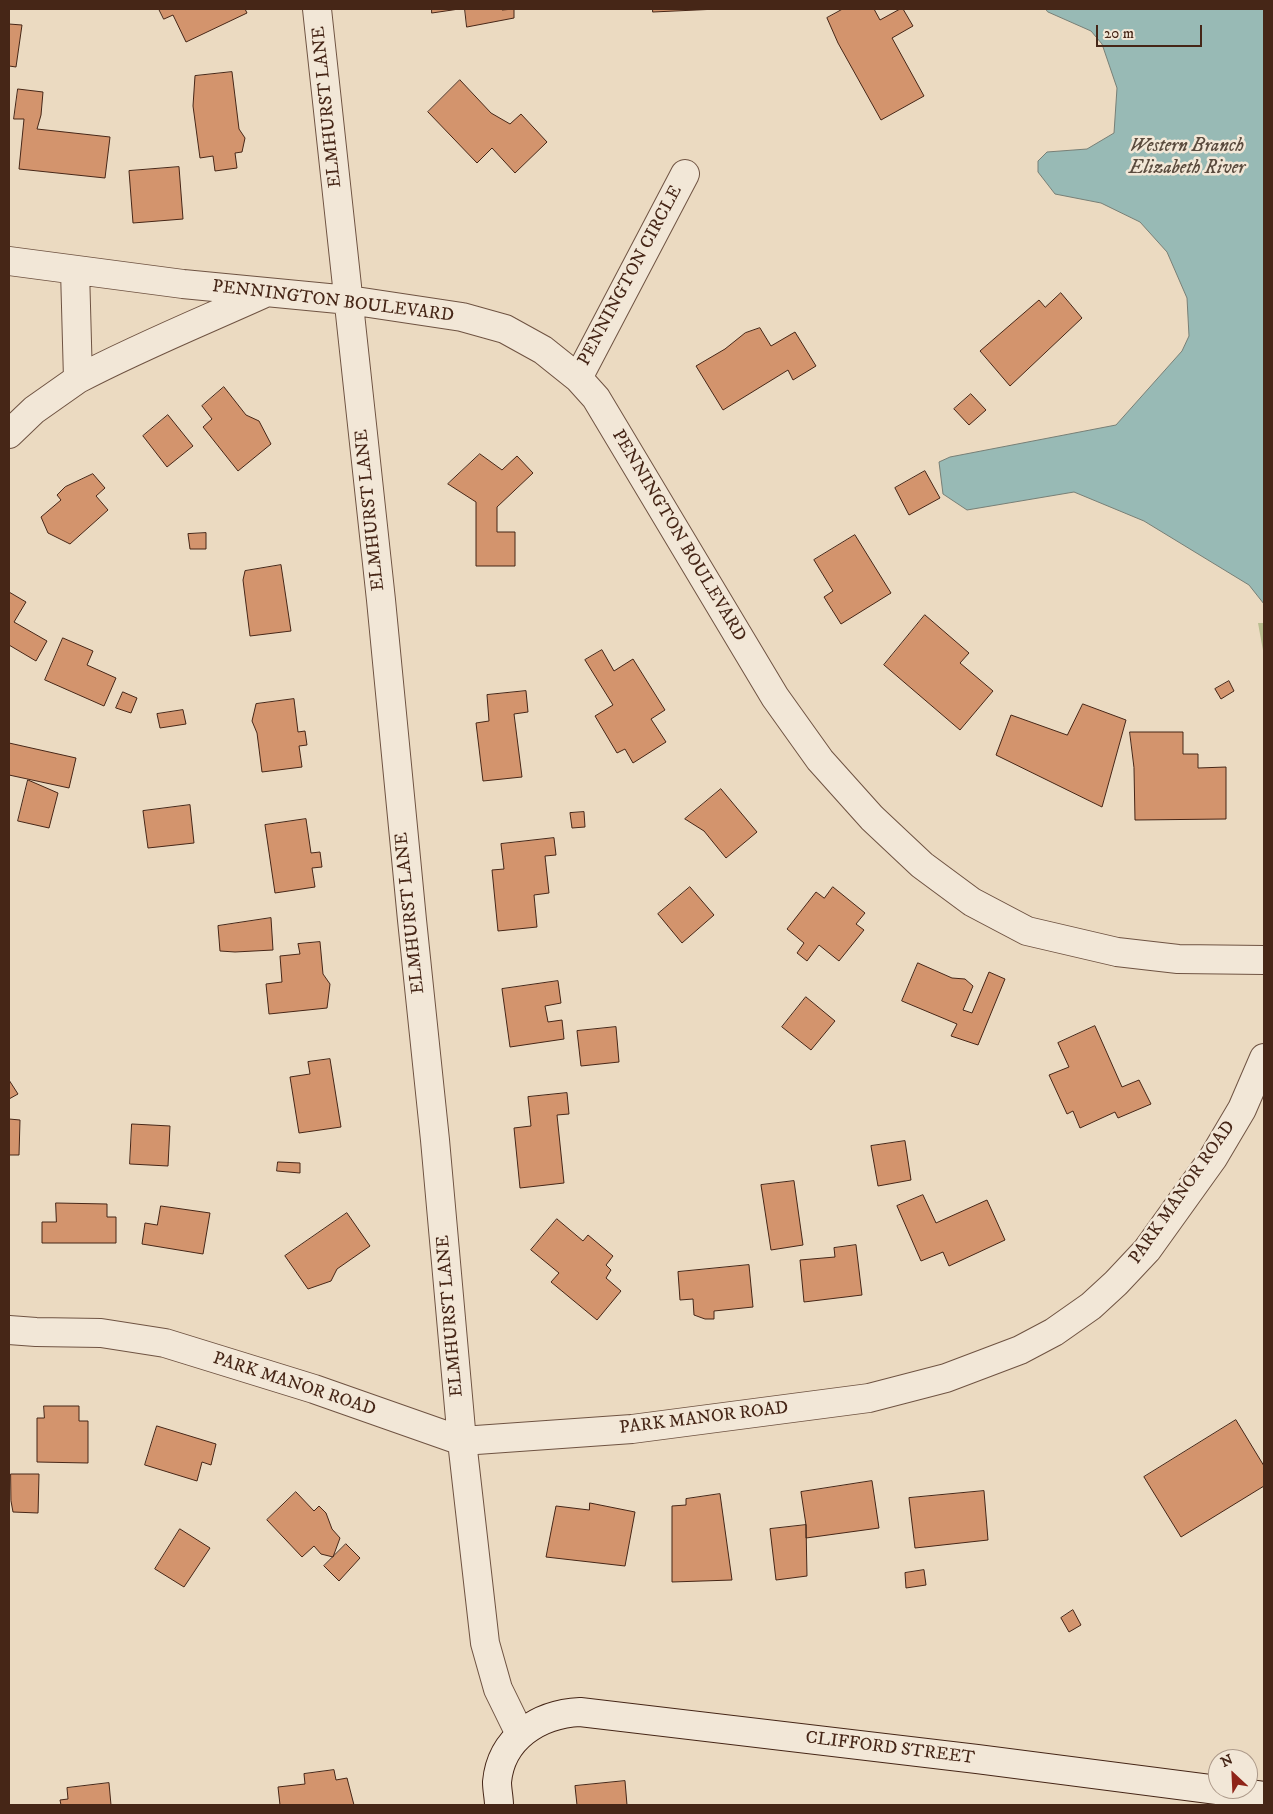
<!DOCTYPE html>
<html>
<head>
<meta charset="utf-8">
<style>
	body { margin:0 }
	#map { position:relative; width:1273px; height:1814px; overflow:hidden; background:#ebdac1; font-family:"IM FELL DW Pica",serif }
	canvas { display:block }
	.frame { position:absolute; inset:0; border:10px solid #462617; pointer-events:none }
	.north { position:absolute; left:1208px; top:1749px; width:50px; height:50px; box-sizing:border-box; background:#f2e7d7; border:1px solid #ad9a8a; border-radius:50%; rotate:335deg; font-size:14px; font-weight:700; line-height:20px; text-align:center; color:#462617 }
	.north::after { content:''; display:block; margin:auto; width:18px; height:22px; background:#8f2418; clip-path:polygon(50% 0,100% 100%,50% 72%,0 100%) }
	.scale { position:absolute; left:1096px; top:25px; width:106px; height:22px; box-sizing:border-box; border:2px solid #462617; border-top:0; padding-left:6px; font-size:15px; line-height:18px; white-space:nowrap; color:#462617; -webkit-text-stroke:4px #f2e7d7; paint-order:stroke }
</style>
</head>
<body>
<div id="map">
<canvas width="1273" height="1814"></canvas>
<div class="frame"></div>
<div class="north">N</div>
<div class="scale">20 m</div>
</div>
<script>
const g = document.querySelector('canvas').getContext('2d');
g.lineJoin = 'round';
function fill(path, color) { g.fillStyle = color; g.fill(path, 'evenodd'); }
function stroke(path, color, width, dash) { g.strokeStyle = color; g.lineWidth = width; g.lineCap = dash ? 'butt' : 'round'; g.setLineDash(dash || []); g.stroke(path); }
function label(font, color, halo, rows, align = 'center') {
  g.font = font + ' "IM FELL DW Pica",serif'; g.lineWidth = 5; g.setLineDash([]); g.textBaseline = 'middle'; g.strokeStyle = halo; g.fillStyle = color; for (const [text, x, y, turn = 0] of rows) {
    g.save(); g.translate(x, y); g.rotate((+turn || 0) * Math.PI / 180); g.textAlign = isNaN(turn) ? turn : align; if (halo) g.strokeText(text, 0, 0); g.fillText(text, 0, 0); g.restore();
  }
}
fill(new Path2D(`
	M 1258,623 L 1264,623 L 1264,656 Z`), '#babe91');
const water = new Path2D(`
	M 1046,9 L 1264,9 L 1264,604 L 1249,585 L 1144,521 L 1074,492 L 967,510 L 943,494 L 939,462 L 950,457 L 1116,425 L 1182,351 L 1189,336 L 1187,298 L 1167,252 L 1140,222 L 1101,203 L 1055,194 L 1038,172 L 1038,161 L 1047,152 L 1087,149 L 1114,133 L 1117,88 L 1102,44 L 1091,31 L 1048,12 Z`);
fill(water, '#98bab5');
stroke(water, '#777f76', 1);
const building = new Path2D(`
	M 159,9 L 245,9 L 247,13 L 186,42 L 173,15 L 164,19 Z
	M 432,9 L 459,9 L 432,13 Z
	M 465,9 L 502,9 L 502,10 L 514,9 L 514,18 L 467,27 Z
	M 653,9 L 718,9 L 653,12 Z
	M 843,9 L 874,9 L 880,20 L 900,9 L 903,9 L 913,26 L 892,38 L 924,96 L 881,120 L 838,43 L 827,18 Z
	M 9,24 L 22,25 L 16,67 L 9,66 Z
	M 232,72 L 239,129 L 245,138 L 242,152 L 235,153 L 237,168 L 215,171 L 213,156 L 200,158 L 193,106 L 195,76 Z
	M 460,80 L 491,113 L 510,124 L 521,114 L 547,142 L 515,173 L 492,148 L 477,163 L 428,112 Z
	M 18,89 L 43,92 L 41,115 L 37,129 L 110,137 L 105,178 L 19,169 L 24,119 L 14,119 Z
	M 179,167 L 183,219 L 133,223 L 129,171 Z
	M 1061,293 L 1082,318 L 1010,386 L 980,351 L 1039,300 L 1045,307 Z
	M 760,328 L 771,346 L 795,332 L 816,366 L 793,380 L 788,370 L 723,410 L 696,366 L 725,349 L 745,333 Z
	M 224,387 L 246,415 L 259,421 L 271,444 L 238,471 L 203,427 L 212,419 L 202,406 Z
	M 971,394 L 986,410 L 969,425 L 954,409 Z
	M 168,415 L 193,446 L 167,467 L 143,436 Z
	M 480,454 L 502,470 L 517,456 L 533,473 L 497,507 L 497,532 L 515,532 L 515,566 L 476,566 L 476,502 L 448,484 Z
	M 925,471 L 940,498 L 909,515 L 895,488 Z
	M 93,474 L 105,488 L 96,496 L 108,510 L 70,544 L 48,533 L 41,517 L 61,500 L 57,495 L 65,487 Z
	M 206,533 L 206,549 L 190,549 L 188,534 Z
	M 855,535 L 891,593 L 841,624 L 824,597 L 833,591 L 814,560 Z
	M 281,565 L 291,631 L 250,636 L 243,580 L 245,571 Z
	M 9,592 L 26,602 L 14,622 L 47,641 L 36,661 L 9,645 Z
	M 925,615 L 969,653 L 960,663 L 993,691 L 960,730 L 884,665 Z
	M 63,638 L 93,651 L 87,665 L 116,678 L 104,706 L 45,680 Z
	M 602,650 L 614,671 L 633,659 L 665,710 L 651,719 L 666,742 L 633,763 L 625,749 L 617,753 L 595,716 L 613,705 L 585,660 Z
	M 1229,681 L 1234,691 L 1221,699 L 1215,689 Z
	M 526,691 L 528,712 L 514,714 L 522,777 L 483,781 L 476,723 L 489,721 L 487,695 Z
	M 123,692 L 137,698 L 131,713 L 116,708 Z
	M 294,699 L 298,732 L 305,731 L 307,745 L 299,746 L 302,767 L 262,772 L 257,733 L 252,721 L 256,704 Z
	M 1083,704 L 1126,720 L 1102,807 L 996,755 L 1011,715 L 1067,735 Z
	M 183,710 L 186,724 L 160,728 L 157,714 Z
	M 1130,732 L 1183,732 L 1183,754 L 1198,754 L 1198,768 L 1226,767 L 1226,819 L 1135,820 L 1134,768 Z
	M 9,743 L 76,758 L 69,788 L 9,775 Z
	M 28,780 L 58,793 L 49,828 L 18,821 Z
	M 721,789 L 757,832 L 726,858 L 704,831 L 685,819 Z
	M 190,805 L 194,843 L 148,848 L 143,811 Z
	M 584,812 L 585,827 L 572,828 L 570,813 Z
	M 306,819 L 311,853 L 320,852 L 322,867 L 312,868 L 315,887 L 275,893 L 265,825 Z
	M 554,838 L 556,855 L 545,856 L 549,893 L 534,895 L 537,927 L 498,931 L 492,870 L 504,869 L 501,844 Z
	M 690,887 L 714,915 L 682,943 L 658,914 Z
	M 833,887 L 865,913 L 856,924 L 864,930 L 839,961 L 819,945 L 807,961 L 797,953 L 804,943 L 787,929 L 816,892 L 824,898 Z
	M 271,918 L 273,950 L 235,952 L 220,951 L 218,926 Z
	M 320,942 L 323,974 L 330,984 L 327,1008 L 269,1014 L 266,984 L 282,982 L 280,956 L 300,954 L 298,944 Z
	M 918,963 L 952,978 L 965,979 L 973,986 L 963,1010 L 972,1013 L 989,972 L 1005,979 L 978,1045 L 951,1036 L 957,1024 L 902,1001 Z
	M 558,981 L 561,1003 L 545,1006 L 548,1022 L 562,1020 L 564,1039 L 510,1047 L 502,989 Z
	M 806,997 L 835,1021 L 811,1050 L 782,1027 Z
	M 1095,1026 L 1122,1087 L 1139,1080 L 1151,1104 L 1118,1118 L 1115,1112 L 1080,1128 L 1073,1111 L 1067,1114 L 1049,1075 L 1069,1067 L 1058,1043 Z
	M 616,1027 L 619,1062 L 581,1066 L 577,1031 Z
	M 330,1059 L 341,1127 L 299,1133 L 290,1077 L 310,1074 L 308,1062 Z
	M 9,1080 L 18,1094 L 9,1099 Z
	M 567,1093 L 569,1114 L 557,1115 L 564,1183 L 520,1188 L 514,1128 L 531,1126 L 528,1097 Z
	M 9,1119 L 20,1120 L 19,1155 L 9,1155 Z
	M 132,1124 L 170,1126 L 168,1166 L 130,1164 Z
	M 905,1141 L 911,1180 L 878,1186 L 871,1146 Z
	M 278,1162 L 300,1163 L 300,1173 L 277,1171 Z
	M 794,1181 L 803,1245 L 771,1250 L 761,1185 Z
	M 923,1195 L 936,1223 L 987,1200 L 1005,1240 L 949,1266 L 943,1252 L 921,1261 L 897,1206 Z
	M 56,1203 L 107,1204 L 107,1217 L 116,1217 L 116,1243 L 42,1243 L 42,1222 L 56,1222 Z
	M 161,1206 L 210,1213 L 203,1254 L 142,1244 L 145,1223 L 157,1225 Z
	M 347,1213 L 370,1246 L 337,1269 L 331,1281 L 308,1289 L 285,1256 Z
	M 557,1219 L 583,1241 L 588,1235 L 613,1256 L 606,1265 L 611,1270 L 606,1278 L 621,1291 L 597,1320 L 551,1282 L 559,1273 L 531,1250 Z
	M 856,1245 L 862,1295 L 804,1302 L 800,1260 L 835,1257 L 834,1248 Z
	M 749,1265 L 753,1307 L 714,1311 L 714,1319 L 705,1319 L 694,1315 L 693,1299 L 680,1300 L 678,1272 Z
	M 44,1406 L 79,1406 L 79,1421 L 88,1421 L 88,1463 L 37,1462 L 37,1418 L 44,1418 Z
	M 1236,1420 L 1264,1466 L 1264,1486 L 1181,1537 L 1144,1477 Z
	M 157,1426 L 216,1444 L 211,1465 L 202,1462 L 197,1481 L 145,1465 Z
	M 11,1474 L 39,1474 L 38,1513 L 13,1512 L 11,1501 Z
	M 872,1481 L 879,1528 L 806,1538 L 806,1525 L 801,1492 Z
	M 984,1491 L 988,1540 L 915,1548 L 909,1498 Z
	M 296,1492 L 314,1511 L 319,1506 L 326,1513 L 332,1529 L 340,1538 L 333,1557 L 321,1554 L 314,1546 L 302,1557 L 267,1520 Z
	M 720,1494 L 732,1580 L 672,1582 L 672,1506 L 686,1505 L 686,1499 Z
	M 590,1503 L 635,1512 L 625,1566 L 546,1557 L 556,1506 L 589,1510 Z
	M 806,1525 L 807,1576 L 776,1580 L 770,1529 Z
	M 180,1529 L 210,1548 L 184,1587 L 155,1569 Z
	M 346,1544 L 360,1558 L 339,1581 L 324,1566 Z
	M 924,1570 L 926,1585 L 906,1588 L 905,1573 Z
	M 1073,1610 L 1081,1625 L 1069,1632 L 1061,1618 Z
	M 334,1770 L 336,1780 L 347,1778 L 354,1805 L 280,1805 L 278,1787 L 305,1784 L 304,1774 Z
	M 625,1781 L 627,1805 L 577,1805 L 575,1786 Z
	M 109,1783 L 111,1805 L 61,1805 L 60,1800 L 68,1799 L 67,1788 Z`);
fill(building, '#d3946d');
stroke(building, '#462617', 1);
const street = new Path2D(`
	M 317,9 L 381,600 L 412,920 L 435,1140 L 462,1441 L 485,1643 L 498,1689 L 520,1734
	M 9,261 L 183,284 L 349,300 L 462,317 L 505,329 L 543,350 L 578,378 L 596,398 L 775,697 L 820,760 L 872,818 L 922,865 L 972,902 L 1027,931 L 1117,952 L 1178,959 L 1264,960
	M 578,378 L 685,174
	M 78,379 C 139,347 203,321 265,293
	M 9,434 L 34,410 L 78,379 L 75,270
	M 9,1330 L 36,1332 L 101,1333 L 165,1343 L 314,1389 L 462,1441 L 632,1429 L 869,1398 L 946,1378 L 1020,1350 L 1054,1332 L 1091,1306 L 1116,1283 L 1147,1250 L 1213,1158 L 1242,1109 L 1264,1058`);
const secondary = new Path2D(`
	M 499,1805 C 499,1798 497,1790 497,1782 C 501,1738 539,1714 580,1712 L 977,1759 L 1264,1796`);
stroke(street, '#6f5342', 30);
stroke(secondary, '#462617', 30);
stroke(street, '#f2e7d7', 28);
stroke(secondary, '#f2e7d7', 28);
label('18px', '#462617', '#f2e7d7', [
	["ELMHURST LANE",328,107,-96],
	["PENNINGTON CIRCLE",631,276,-62],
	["PENNINGTON BOULEVARD",333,302,7],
	["ELMHURST LANE",371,510,-96],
	["PENNINGTON BOULEVARD",678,536,59],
	["ELMHURST LANE",411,913,-96],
	["PARK MANOR ROAD",1183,1193,-55],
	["ELMHURST LANE",451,1316,-95],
	["PARK MANOR ROAD",294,1385,18],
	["PARK MANOR ROAD",704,1419,-7],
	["CLIFFORD STREET",890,1749,7]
]);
label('italic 19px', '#5a4b3e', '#f2e7d7', [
	["Western Branch",1187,147],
	["Elizabeth River",1187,169]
]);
</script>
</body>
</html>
